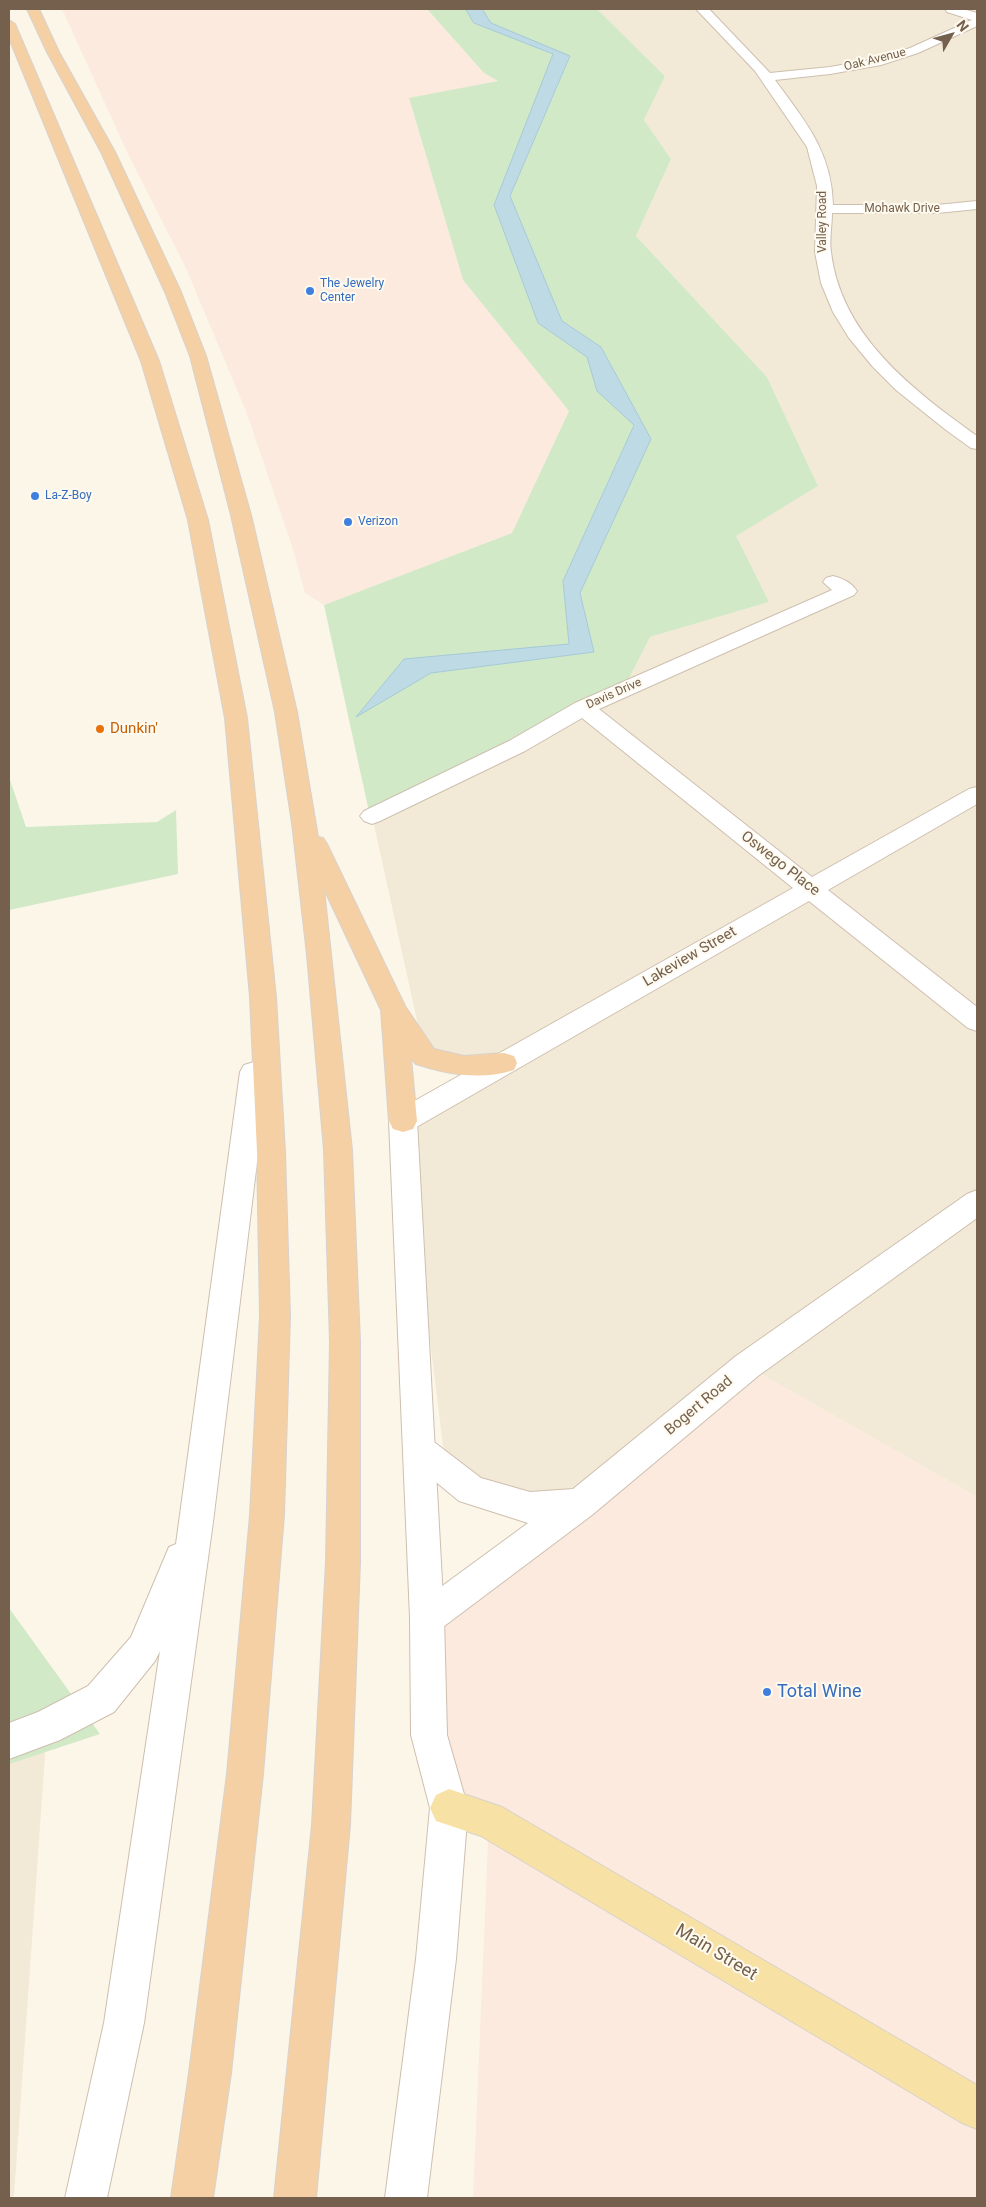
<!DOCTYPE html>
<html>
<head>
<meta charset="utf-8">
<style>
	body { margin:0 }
	#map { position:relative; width:986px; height:2207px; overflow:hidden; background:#fcf6e9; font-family:Roboto,sans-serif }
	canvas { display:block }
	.frame { position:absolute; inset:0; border:10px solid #75604d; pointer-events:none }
	.north { position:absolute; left:926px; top:10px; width:50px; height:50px; -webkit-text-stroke:4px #fefaef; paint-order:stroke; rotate:52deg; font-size:14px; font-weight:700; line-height:20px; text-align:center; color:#75604d }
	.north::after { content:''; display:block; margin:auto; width:18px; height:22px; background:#75604d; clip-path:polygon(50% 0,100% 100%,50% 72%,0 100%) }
</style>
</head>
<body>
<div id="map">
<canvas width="986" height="2207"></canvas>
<div class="frame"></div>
<div class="north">N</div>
</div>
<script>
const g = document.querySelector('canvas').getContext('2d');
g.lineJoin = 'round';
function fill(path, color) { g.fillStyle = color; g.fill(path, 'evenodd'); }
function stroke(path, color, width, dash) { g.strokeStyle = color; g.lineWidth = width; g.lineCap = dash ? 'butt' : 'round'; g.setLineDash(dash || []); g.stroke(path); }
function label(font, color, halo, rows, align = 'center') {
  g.font = font + ' Roboto,sans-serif'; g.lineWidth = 4; g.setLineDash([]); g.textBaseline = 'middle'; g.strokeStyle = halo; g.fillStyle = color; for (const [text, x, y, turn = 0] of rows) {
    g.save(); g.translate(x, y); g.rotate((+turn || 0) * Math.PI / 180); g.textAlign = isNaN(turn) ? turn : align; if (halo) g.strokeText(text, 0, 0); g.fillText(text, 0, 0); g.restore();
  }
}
fill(new Path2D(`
	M 597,9 L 977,9 L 977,1497 L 747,1366 L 580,1504 L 530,1508 L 446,1470 L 403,1121 L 503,1064 L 425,1057 L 372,816 L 617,702 L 650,637 L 769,602 L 735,536 L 818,486 L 767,377 L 636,236 L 671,159 L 644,120 L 665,76 Z
	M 47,1727 L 14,2196 L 9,2198 L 9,1741 Z`), '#f3e9d7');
fill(new Path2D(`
	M 62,9 L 427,9 L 484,73 L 498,81 L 409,99 L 463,280 L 569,411 L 512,533 L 324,605 L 305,593 L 293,549 L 246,411 L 185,266 L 129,156 Z
	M 747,1366 L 977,1497 L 977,2198 L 473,2198 L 489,1820 L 449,1808 L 427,1618 Z`), '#fbeadd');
fill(new Path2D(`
	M 427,9 L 466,9 L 474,23 L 553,54 L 494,205 L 538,323 L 587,357 L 597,391 L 634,424 L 563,581 L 569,645 L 404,659 L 358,715 L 431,673 L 594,652 L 580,593 L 651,439 L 601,347 L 562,321 L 510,196 L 570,57 L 491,23 L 482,9 L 597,9 L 665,76 L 644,120 L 671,159 L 636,236 L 767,377 L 818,486 L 736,536 L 769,602 L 650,637 L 617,702 L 371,821 L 324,605 L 512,533 L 569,411 L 463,280 L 409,98 L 498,81 L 484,73 Z
	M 9,777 L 26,827 L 157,822 L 176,810 L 178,874 L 9,910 Z
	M 9,1608 L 100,1734 L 9,1764 Z`), '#d1e9c7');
const water = new Path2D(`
	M 466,9 L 482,9 L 491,23 L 570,56 L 510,196 L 562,321 L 601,347 L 651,439 L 580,593 L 594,652 L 431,673 L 356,717 L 404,659 L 569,644 L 563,581 L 634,425 L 597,391 L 587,357 L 538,323 L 494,205 L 553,54 L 474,23 Z`);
fill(water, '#bedbe5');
stroke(water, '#a4c9d6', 1);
const minor = new Path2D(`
	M 696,9 L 709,9 L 770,73 L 830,67 L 875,59 L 910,48 L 972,20 L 947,12 L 945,9 L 963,9 L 977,13 L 977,26 L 918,53 L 881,65 L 830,74 L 775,80 C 805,121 832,152 833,205 L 937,205 L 977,201 L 977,209 L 937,213 L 832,213 C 832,226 829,239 831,252 C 841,336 913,390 977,436 L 977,449 L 971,448 L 946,430 L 896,390 L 873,367 L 849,338 L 833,312 L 821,283 L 815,252 L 817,186 L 807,147 L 755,71 Z
	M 833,576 C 842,578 852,583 857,591 L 854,595 L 599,709 L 812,877 L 969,789 L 977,787 L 977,804 L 828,890 L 977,1007 L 977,1031 L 968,1028 L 809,901 L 413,1129 L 403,1132 L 393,1129 L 389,1121 L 393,1113 L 793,888 L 582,718 L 525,751 L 380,821 L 372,824 L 364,821 L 360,816 L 364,811 L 509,741 L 575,703 L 832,590 L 823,582 L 826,578 Z
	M 977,1190 L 977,1218 L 758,1376 L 592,1515 L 439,1630 L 427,1635 L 415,1630 L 410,1618 L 415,1606 L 528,1523 L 459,1501 L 408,1459 L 403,1449 L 408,1439 L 419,1434 L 430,1439 L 481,1478 L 530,1492 L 573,1489 L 736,1356 L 967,1194 Z`);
const tertiary = new Path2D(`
	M 254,1062 L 264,1065 L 268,1072 L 213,1522 L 144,2023 L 107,2198 L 65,2198 L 104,2023 L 160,1651 L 155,1661 L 114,1712 L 60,1740 L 9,1759 L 9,1723 L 38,1712 L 88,1686 L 131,1637 L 169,1547 L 176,1544 L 240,1072 L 244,1065 Z
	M 403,1110 L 413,1113 L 417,1121 L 444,1618 L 447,1735 L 468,1808 L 456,1959 L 427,2198 L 385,2198 L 416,1959 L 430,1808 L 411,1735 L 410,1618 L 389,1121 L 393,1113 Z`);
const primary = new Path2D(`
	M 449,1789 L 502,1807 L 977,2085 L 977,2129 L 962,2123 L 481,1836 L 436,1821 L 430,1808 L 436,1795 Z`);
const trunk = new Path2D(`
	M 27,9 L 39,9 L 59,52 L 115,152 L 181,292 L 206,356 L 251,515 L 297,712 L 318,837 L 323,838 L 327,844 L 405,1006 L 434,1049 L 464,1056 L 504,1053 L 514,1056 L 517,1063 L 514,1070 C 481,1081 447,1074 416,1064 L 411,1058 L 417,1121 L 413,1129 L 403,1132 L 393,1129 L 389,1121 L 381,1010 L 324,889 L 352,1150 L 360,1342 L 360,1562 L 350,1825 L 316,2198 L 274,2198 L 312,1825 L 326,1562 L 330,1342 L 324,1150 L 307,955 L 292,823 L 275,712 L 231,515 L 190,356 L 165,292 L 101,152 L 47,52 Z
	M 9,20 L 15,24 L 159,361 L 208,520 L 247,718 L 276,997 L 285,1152 L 290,1316 L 284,1515 L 263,1774 L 231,2073 L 213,2198 L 171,2198 L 189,2073 L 227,1774 L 250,1515 L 260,1316 L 257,1152 L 250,997 L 225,718 L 188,520 L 141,361 L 9,38 Z`);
stroke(minor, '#cebfaf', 2);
stroke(tertiary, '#cebfaf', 2);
stroke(primary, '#d8d2cd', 2);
stroke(trunk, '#d8d2cd', 2);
fill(minor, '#fff');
fill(tertiary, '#fff');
fill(primary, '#f7e1a5');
fill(trunk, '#f5d0a4');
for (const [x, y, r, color] of [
	[310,291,5,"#3f7fe0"],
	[35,496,5,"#3f7fe0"],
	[348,522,5,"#3f7fe0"],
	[100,729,5,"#e8710a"],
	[767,1692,5,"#3f7fe0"]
]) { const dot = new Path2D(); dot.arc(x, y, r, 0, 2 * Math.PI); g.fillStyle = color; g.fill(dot); stroke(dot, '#fefaef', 2); }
label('12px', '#75604d', '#fefaef', [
	["Oak Avenue",875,60,-14],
	["Mohawk Drive",902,209],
	["Valley Road",823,222,-90],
	["Davis Drive",614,694,-24]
]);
label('12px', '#366cbe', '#fefaef', [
	["The Jewelry",320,284],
	["Center",320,298],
	["La-Z-Boy",45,496],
	["Verizon",358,522]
], 'left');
label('15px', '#c56008', '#fefaef', [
	["Dunkin'",110,729]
], 'left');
label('15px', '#75604d', '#fefaef', [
	["Oswego Place",780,864,38],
	["Lakeview Street",690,957,-30],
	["Bogert Road",699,1406,-40]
]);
label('18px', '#366cbe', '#fefaef', [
	["Total Wine",777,1692]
], 'left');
label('18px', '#75604d', '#fefaef', [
	["Main Street",716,1953,31]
]);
</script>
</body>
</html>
